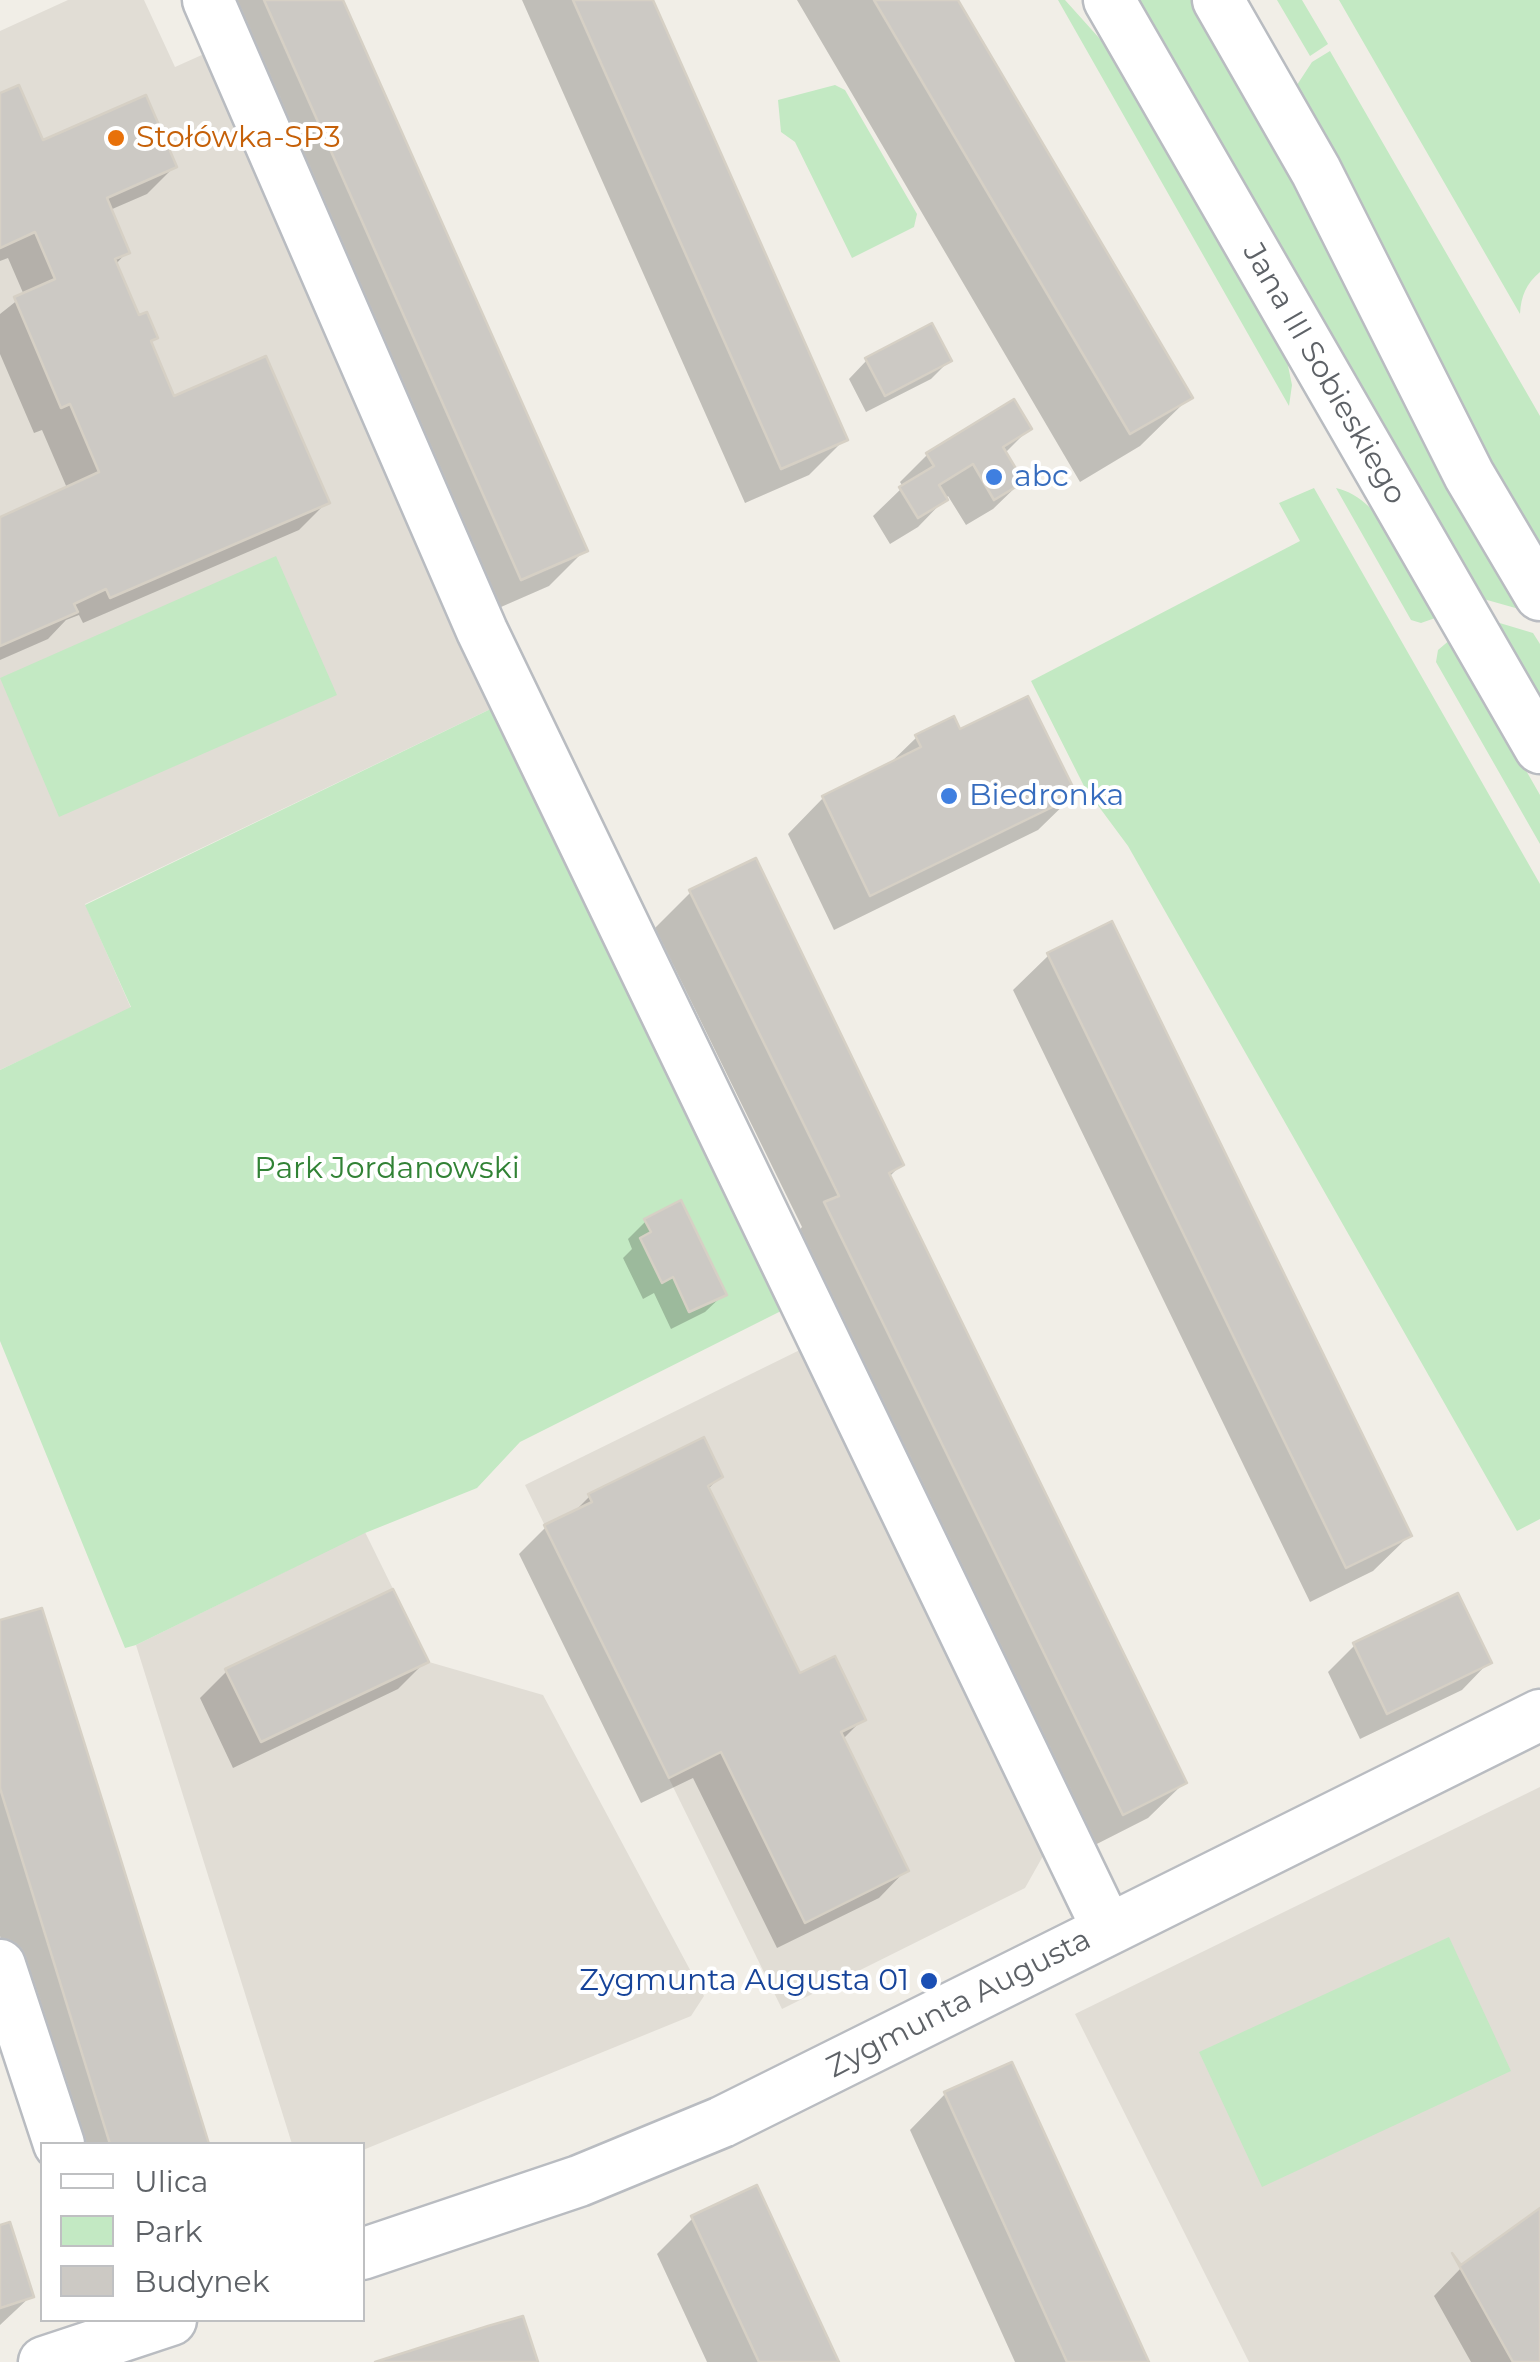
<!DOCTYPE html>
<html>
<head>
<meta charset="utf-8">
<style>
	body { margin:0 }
	#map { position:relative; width:1540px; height:2362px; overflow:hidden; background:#f1eee7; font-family:Montserrat,sans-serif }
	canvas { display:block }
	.legend { position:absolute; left:40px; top:2142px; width:325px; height:180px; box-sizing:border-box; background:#fff; border:2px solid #bfc0c2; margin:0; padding:12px 18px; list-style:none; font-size:30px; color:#5e6267 }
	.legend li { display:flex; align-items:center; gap:20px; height:50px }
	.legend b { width:50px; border:2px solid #bfc0c2 }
</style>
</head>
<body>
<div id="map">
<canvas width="1540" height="2362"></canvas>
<ul class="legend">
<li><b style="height:12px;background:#fff"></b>Ulica</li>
<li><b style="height:28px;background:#c3e9c3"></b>Park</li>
<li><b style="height:28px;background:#ccc9c4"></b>Budynek</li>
</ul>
</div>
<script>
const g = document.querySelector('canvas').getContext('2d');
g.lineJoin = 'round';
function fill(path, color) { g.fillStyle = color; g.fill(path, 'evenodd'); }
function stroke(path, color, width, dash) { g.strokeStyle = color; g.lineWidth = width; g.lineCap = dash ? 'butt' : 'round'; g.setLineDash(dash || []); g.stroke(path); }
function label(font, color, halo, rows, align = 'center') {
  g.font = font + ' Montserrat,sans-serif'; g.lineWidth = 8; g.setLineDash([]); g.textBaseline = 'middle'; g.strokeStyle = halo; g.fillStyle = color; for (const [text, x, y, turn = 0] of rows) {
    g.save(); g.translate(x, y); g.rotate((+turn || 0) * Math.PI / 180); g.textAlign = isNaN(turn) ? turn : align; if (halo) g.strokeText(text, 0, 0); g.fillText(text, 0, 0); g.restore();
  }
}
fill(new Path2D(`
	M 68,0 L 144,0 L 175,67 L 204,54 L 501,704 L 85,904 L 131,1008 L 0,1070 L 0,31 Z
	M 810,1345 L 1052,1840 L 1025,1888 L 782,2009 L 525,1485 Z
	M 365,1532 L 429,1662 L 543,1695 L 704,1996 L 691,2016 L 363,2150 L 362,2144 L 292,2144 L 136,1645 Z
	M 1540,1787 L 1540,2362 L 1249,2362 L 1075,2014 Z`), '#e1ddd5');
fill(new Path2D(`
	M 1058,0 L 1065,0 L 1109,49 L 1286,356 L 1292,385 L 1289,406 Z
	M 1136,0 L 1191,0 L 1291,177 L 1448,485 L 1519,609 L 1480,598 Z
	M 1277,0 L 1302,0 L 1328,44 L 1310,56 Z
	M 1339,0 L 1540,0 L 1540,272 C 1526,284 1521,296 1520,314 Z
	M 1330,51 L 1540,416 L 1540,554 L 1486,460 L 1295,88 L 1312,62 Z
	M 835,85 L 845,90 L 917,214 L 914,227 L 852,258 L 795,142 L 781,132 L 778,100 Z
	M 1314,488 L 1540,884 L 1540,1519 L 1517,1531 L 1128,846 L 1085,788 L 1031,681 L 1300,541 L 1279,503 Z
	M 1336,488 C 1384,498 1414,576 1438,617 L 1421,623 L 1411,620 Z
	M 276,556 L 337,695 L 59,817 L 0,678 Z
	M 1493,621 L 1533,633 L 1540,644 L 1540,702 Z
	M 1451,639 L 1540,795 L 1540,844 L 1436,662 L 1438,650 Z
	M 501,704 L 787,1308 L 520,1442 L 477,1488 L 365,1533 L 136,1645 L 125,1648 L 0,1341 L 0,1070 L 131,1007 L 85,905 Z
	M 1449,1937 L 1511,2071 L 1262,2187 L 1199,2052 Z`), '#c3e9c3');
fill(new Path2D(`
	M 213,0 L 340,0 L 585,550 L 549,586 L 485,614 Z
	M 522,0 L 650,0 L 845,439 L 809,475 L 745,503 Z
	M 797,0 L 955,0 L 1190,397 L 1140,446 L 1080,482 Z
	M 0,95 L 42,143 L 174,167 L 147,194 L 110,210 L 127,252 L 115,265 L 138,318 L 155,338 L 149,344 L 172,399 L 327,502 L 299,530 L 83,623 L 79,615 L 66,620 L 48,639 L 0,660 L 0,518 L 67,488 L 42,430 L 34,433 L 0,354 L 0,314 L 24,295 L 8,258 L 0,261 Z
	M 867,360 L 949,361 L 931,379 L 866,412 L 849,379 Z
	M 1029,429 L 1004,454 L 1021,482 L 993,509 L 966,525 L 948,496 L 918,527 L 890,544 L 873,516 L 903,487 L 900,482 L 927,455 Z
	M 959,732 L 1074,795 L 1038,830 L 834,930 L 788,834 L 823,798 L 885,768 L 917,737 Z
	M 691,892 L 901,1165 L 888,1178 L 1184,1783 L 1148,1818 L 1087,1849 L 790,1240 L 802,1227 L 655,928 Z
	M 1049,955 L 1409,1536 L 1373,1571 L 1310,1602 L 1013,990 Z
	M 646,1221 L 724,1294 L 705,1312 L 671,1329 L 654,1293 L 643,1299 L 623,1258 L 632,1249 L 628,1239 Z
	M 720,1477 L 707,1490 L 799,1676 L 863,1719 L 842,1740 L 906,1870 L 879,1898 L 777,1948 L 693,1778 L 641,1803 L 519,1554 L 546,1527 L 572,1514 L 590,1496 Z
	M 41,1611 L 206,2144 L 65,2144 L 0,1936 L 0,1623 Z
	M 1355,1645 L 1489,1662 L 1462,1690 L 1360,1739 L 1328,1672 Z
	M 426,1661 L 398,1689 L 233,1768 L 200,1698 L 227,1671 Z
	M 945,2094 L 1146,2362 L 1015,2362 L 910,2130 Z
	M 1540,2211 L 1540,2362 L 1471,2362 L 1434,2296 L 1461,2268 Z
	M 693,2218 L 836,2362 L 707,2362 L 657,2254 Z
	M 0,2228 L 31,2296 L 0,2325 Z`), '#0003');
const building = new Path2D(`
	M 264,0 L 343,0 L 588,551 L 521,580 Z
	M 573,0 L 653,0 L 848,440 L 781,469 Z
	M 874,0 L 958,0 L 1193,398 L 1130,434 Z
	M 19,85 L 43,140 L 146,95 L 177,167 L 107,198 L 130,253 L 115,259 L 139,315 L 147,312 L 158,338 L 151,341 L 174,396 L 266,356 L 330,503 L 110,598 L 106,589 L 74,604 L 78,612 L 0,646 L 0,517 L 99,472 L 70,404 L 61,408 L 14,297 L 55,279 L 35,232 L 0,248 L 0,93 Z
	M 932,323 L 952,361 L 885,396 L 865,358 Z
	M 1014,399 L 1032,429 L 1003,447 L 1024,482 L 994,500 L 973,464 L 939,485 L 948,500 L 918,518 L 899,487 L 934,466 L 926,453 Z
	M 1028,696 L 1077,795 L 870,896 L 822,796 L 921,747 L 915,735 L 954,716 L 960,729 Z
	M 756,858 L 904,1165 L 889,1173 L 1187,1783 L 1123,1815 L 824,1202 L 839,1196 L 689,890 Z
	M 1112,921 L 1412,1536 L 1346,1568 L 1047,953 Z
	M 681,1200 L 727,1295 L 689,1312 L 673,1277 L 662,1283 L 640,1238 L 651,1232 L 644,1219 Z
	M 704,1437 L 723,1477 L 708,1486 L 800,1673 L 835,1656 L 866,1720 L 841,1732 L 909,1871 L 805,1923 L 721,1752 L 669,1778 L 544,1525 L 592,1502 L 588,1494 Z
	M 393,1589 L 429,1662 L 261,1742 L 225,1669 Z
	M 1458,1593 L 1492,1663 L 1387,1714 L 1353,1643 Z
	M 42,1608 L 116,1844 L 209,2144 L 110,2144 L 0,1788 L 0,1620 Z
	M 1012,2062 L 1149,2362 L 1067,2362 L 944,2092 Z
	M 757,2185 L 811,2302 L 839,2362 L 759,2362 L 691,2216 Z
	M 1540,2208 L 1540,2362 L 1513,2362 L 1452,2253 L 1461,2265 Z
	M 10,2222 L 34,2297 L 0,2308 L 0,2225 Z
	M 523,2316 L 538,2362 L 375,2362 L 488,2326 Z`);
fill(building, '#ccc9c4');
stroke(building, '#d6d0c5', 2.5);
const minor = new Path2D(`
	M 208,0 L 482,631 L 1108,1930
	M 1109,0 L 1540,748
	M 1218,0 L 1316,171 L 1469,475 L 1540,595
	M 0,1965 L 59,2144
	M 362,2254 L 579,2181 L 722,2122 L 1540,1715
	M 44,2362 L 171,2320`);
stroke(minor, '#b9bcc1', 55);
stroke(minor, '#fff', 50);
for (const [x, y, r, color] of [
	[116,138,10,"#e8710a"],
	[994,477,10,"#3f7fe0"],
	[949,796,10,"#3f7fe0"],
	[929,1981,10,"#1a4fb4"]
]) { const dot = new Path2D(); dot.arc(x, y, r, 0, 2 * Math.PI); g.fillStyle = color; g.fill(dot); stroke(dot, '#fff', 4); }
label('30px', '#c56008', '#fff', [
	["Stołówka-SP3",136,138]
], 'left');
label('30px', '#5e6267', '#fff', [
	["Jana III Sobieskiego",1324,374,60],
	["Zygmunta Augusta",959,2004,-27]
]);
label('30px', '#366cbe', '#fff', [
	["abc",1014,477],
	["Biedronka",969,796]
], 'left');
label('30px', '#318235', '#fff', [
	["Park Jordanowski",387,1169]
]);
label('30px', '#164399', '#fff', [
	["Zygmunta Augusta 01",909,1981]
], 'right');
</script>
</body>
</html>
